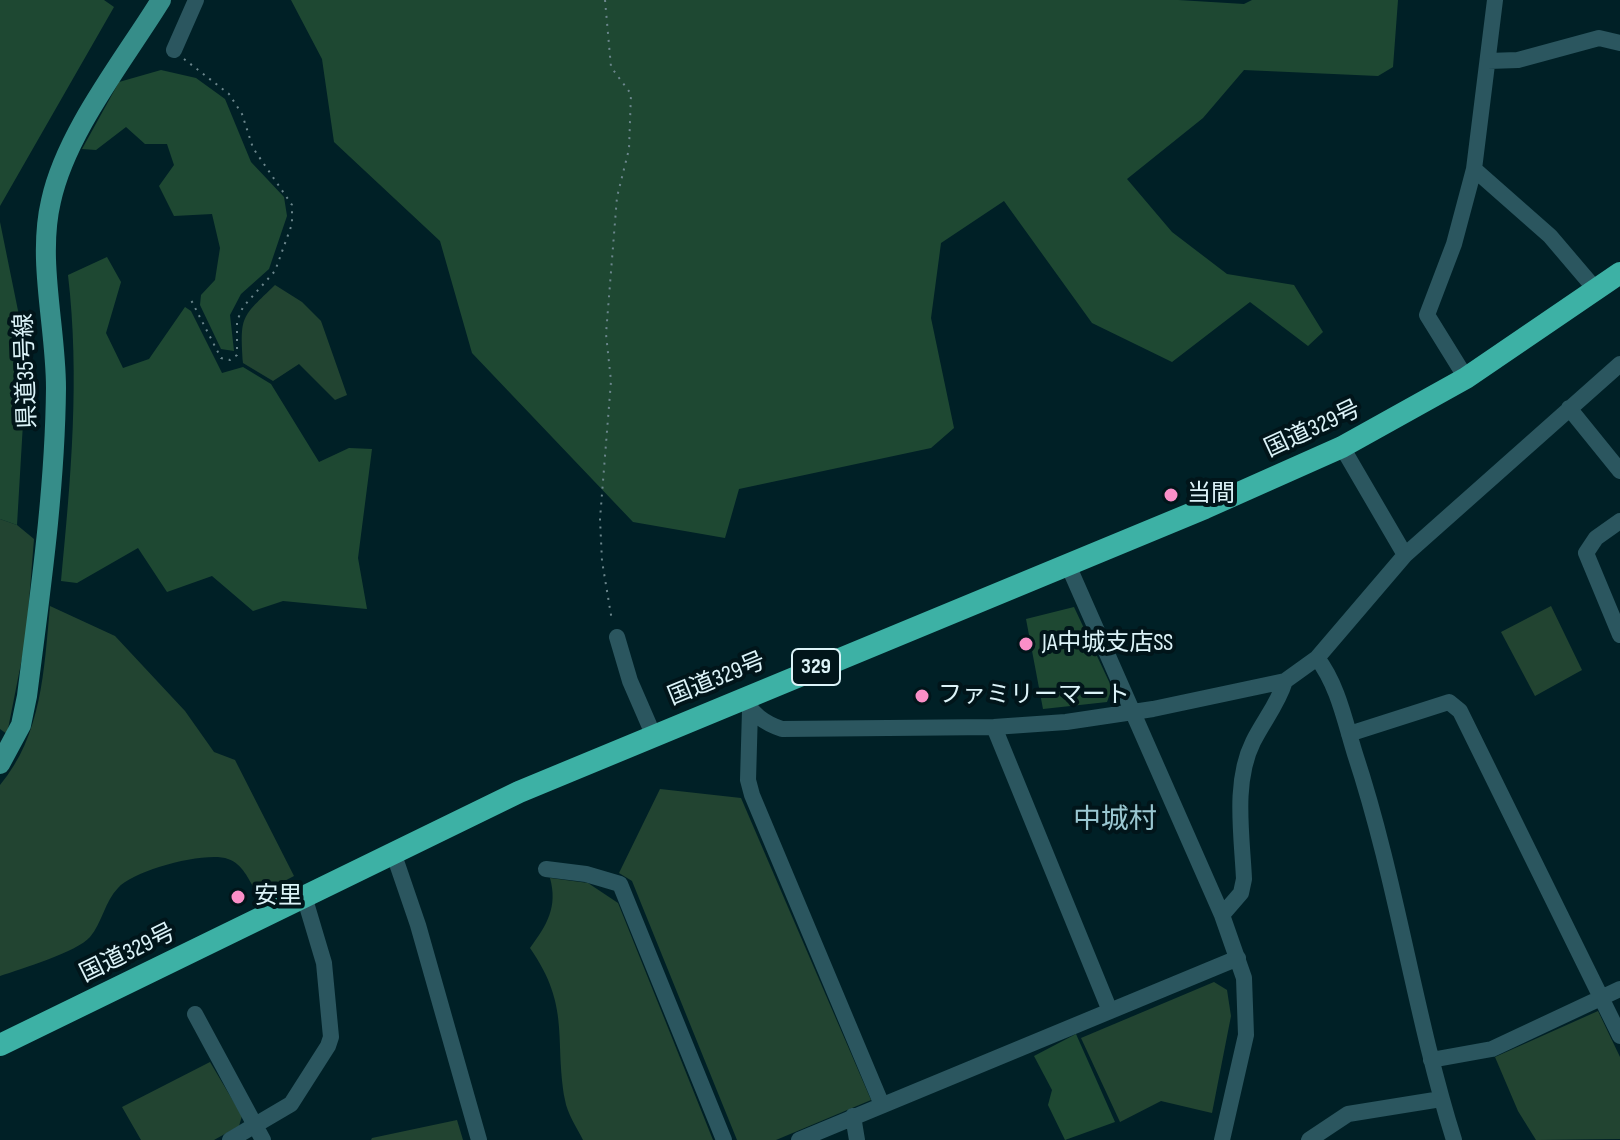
<!DOCTYPE html>
<html>
<head>
<meta charset="utf-8">
<style>
	body { margin:0 }
	canvas { display:block; background:#002026 }
</style>
</head>
<body>
<canvas width="1620" height="1140"></canvas>
<script>
const g = document.querySelector('canvas').getContext('2d');
g.lineJoin = 'round';
function fill(path, color) { g.fillStyle = color; g.fill(path, 'evenodd'); }
function stroke(path, color, width, dash) { g.strokeStyle = color; g.lineWidth = width; g.lineCap = dash ? 'butt' : 'round'; g.setLineDash(dash || []); g.stroke(path); }
function label(font, color, halo, rows, align = 'center') {
  g.font = font + ' "Sofia Sans Condensed","Noto Sans JP",sans-serif'; g.lineWidth = 8; g.setLineDash([]); g.textBaseline = 'middle'; g.strokeStyle = halo; g.fillStyle = color; for (const [text, x, y, turn = 0] of rows) {
    g.save(); g.translate(x, y); g.rotate((+turn || 0) * Math.PI / 180); g.textAlign = isNaN(turn) ? turn : align; if (halo) g.strokeText(text, 0, 0); g.fillText(text, 0, 0); g.restore();
  }
}
fill(new Path2D(`
	M 275,285 L 302,302 L 321,321 L 347,395 L 335,400 L 299,364 L 273,381 L 243,363 C 240,315 241,318 275,285 Z
	M 0,519 L 17,525 L 34,539 L 26,638 L 7,734 L 0,729 Z
	M 50,606 L 115,636 L 185,711 L 214,752 L 235,760 L 294,876 L 273,887 L 256,891 C 248,879 243,864 228,859 C 206,851 134,870 118,888 C 105,901 102,923 90,937 C 77,952 21,969 0,976 L 0,785 C 42,735 44,670 50,606 Z
	M 1551,606 L 1582,670 L 1535,696 L 1501,632 Z
	M 660,789 L 741,798 L 871,1100 L 776,1140 L 737,1140 L 632,881 L 619,873 Z
	M 550,878 L 588,883 L 618,903 L 713,1140 L 583,1140 C 577,1128 567,1113 565,1100 C 554,1038 571,1007 530,948 C 547,925 558,907 550,878 Z
	M 1214,982 L 1227,990 L 1231,1016 L 1212,1113 L 1161,1101 L 1120,1122 L 1081,1038 Z
	M 1598,1011 L 1620,1057 L 1620,1139 L 1536,1140 L 1518,1111 L 1495,1057 Z
	M 210,1062 L 242,1116 L 239,1126 L 214,1140 L 141,1140 L 122,1107 Z
	M 457,1120 L 463,1140 L 371,1140 L 372,1138 Z`), '#224431');
fill(new Path2D(`
	M 0,0 L 104,0 L 114,7 L 0,206 Z
	M 291,0 L 1178,0 L 1244,4 L 1252,0 L 1398,0 L 1393,67 L 1378,76 L 1244,70 L 1203,118 L 1127,179 L 1172,232 L 1227,274 L 1294,285 L 1323,332 L 1308,346 L 1250,302 L 1172,362 L 1092,323 L 1004,201 L 941,243 L 931,318 L 954,428 L 931,448 L 739,489 L 725,538 L 633,522 L 472,353 L 440,241 L 334,142 L 322,59 Z
	M 161,70 L 196,78 L 225,99 L 251,162 L 284,197 L 287,216 L 269,269 L 241,294 L 230,315 L 234,351 L 221,349 L 200,305 L 201,295 L 215,280 L 220,248 L 212,214 L 174,216 L 159,186 L 174,165 L 167,144 L 145,144 L 126,127 L 96,150 L 82,149 L 119,82 Z
	M 0,222 L 27,355 L 17,525 L 0,519 Z
	M 107,257 L 121,282 L 106,333 L 123,368 L 149,359 L 185,307 L 191,311 L 222,373 L 243,367 L 271,384 L 319,462 L 349,448 L 372,449 L 358,558 L 367,609 L 283,601 L 253,611 L 212,576 L 167,592 L 138,548 L 77,583 L 61,581 C 71,478 80,377 68,275 Z
	M 1074,607 L 1112,688 L 1107,702 L 1043,709 L 1026,619 Z
	M 1076,1034 L 1115,1122 L 1065,1140 L 1048,1105 L 1052,1090 L 1034,1056 Z`), '#1e4832');
stroke(new Path2D(`
	M 605,0 L 611,67 L 631,94 L 629,149 L 617,197 L 606,334 L 611,381 L 600,519 L 602,561 L 612,621
	M 184,59 L 229,94 L 242,114 L 253,148 L 292,205 L 292,224 L 275,271 L 243,307 L 237,321 L 237,355 L 230,360 L 221,358 L 190,298`), '#6b868c', 2, [2, 6]);
stroke(new Path2D(`
	M 174,50 L 196,0
	M 1488,61 L 1518,60 L 1599,38 L 1620,43
	M 1474,169 L 1550,236 L 1596,290
	M 1466,378 L 1427,315 L 1454,244 L 1474,169 L 1495,0
	M 1569,408 L 1620,471
	M 1342,447 L 1405,555
	M 1620,521 L 1596,538 L 1586,553 L 1620,635
	M 1068,565 L 1222,915 L 1244,978 L 1246,1035 L 1222,1140
	M 617,637 L 630,681 L 653,734
	M 1317,658 C 1338,685 1345,722 1355,754 C 1397,881 1414,1013 1454,1140
	M 743,697 C 752,714 764,723 782,729 L 994,727 L 1066,722 L 1153,709 L 1285,681 L 1317,658 L 1405,555 L 1620,364
	M 750,710 L 748,780 L 752,795 L 882,1105
	M 994,727 L 1110,1011
	M 1349,734 L 1449,702 L 1460,711 L 1620,1036
	M 393,852 L 418,925 L 479,1140
	M 546,869 L 586,874 L 620,884 L 724,1140
	M 1222,915 L 1241,893 L 1244,879 C 1242,835 1233,782 1253,742 C 1264,720 1278,704 1285,681
	M 195,1014 L 263,1140
	M 1431,1060 L 1492,1049 L 1620,989
	M 853,1116 L 857,1140
	M 230,1140 L 291,1104 L 328,1046 L 331,1037 L 324,963 L 304,896
	M 799,1140 L 1238,958
	M 1309,1140 L 1348,1114 L 1441,1099`), '#2b565f', 16);
stroke(new Path2D(`
	M 0,764 L 21,725 L 27,696 C 40,594 55,491 56,388 C 56,327 37,260 51,201 C 66,132 124,60 161,0`), '#368d89', 20);
stroke(new Path2D(`
	M 0,1045 L 519,792 L 1205,508 L 1342,447 L 1466,378 L 1620,273`), '#3db1a5', 22);
for (const [x, y, r, color] of [
	[1171,495,8,"#fa8fc7"],
	[1026,644,8,"#fa8fc7"],
	[922,696,8,"#fa8fc7"],
	[238,897,8,"#fa8fc7"]
]) { const dot = new Path2D(); dot.arc(x, y, r, 0, 2 * Math.PI); g.fillStyle = color; g.fill(dot); stroke(dot, '#01151a', 3); }
for (const [x, y, w] of [
	[816,667,48]
]) { const box = new Path2D(); box.roundRect(x - w / 2, y - 18, w, 36, 6); g.fillStyle = '#01151a'; g.fill(box); stroke(box, '#dcf3f8', 2); }
label('bold 22px', '#dcf3f8', null, [
	["329",816,667]
]);
label('24px', '#dcf3f8', '#01151a', [
	["県道35号線",27,371,-92],
	["国道329号",1313,430,-25],
	["国道329号",717,680,-22],
	["国道329号",128,954,-26]
]);
label('24px', '#dcf3f8', '#01151a', [
	["当間",1187,495],
	["JA中城支店SS",1042,644],
	["ファミリーマート",938,696],
	["安里",254,897]
], 'left');
label('28px', '#9ac7d1', '#01151a', [
	["中城村",1115,821]
]);
</script>
</body>
</html>
